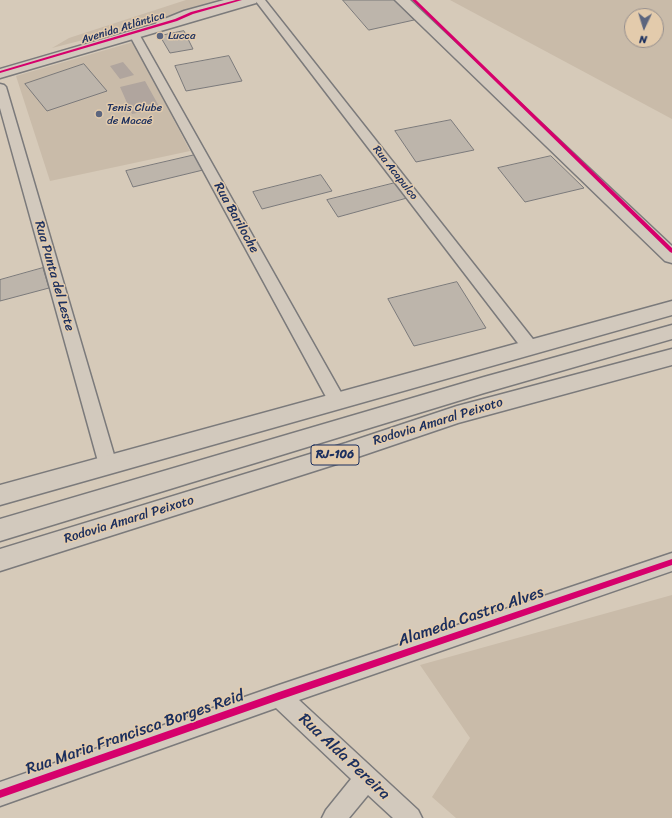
<!DOCTYPE html>
<html>
<head>
<meta charset="utf-8">
<style>
	body { margin:0 }
	#map { position:relative; width:672px; height:818px; overflow:hidden; background:#d6cab9; font-family:Sriracha,sans-serif }
	canvas { display:block }
	.north { position:absolute; left:624px; top:8px; width:40px; height:40px; box-sizing:border-box; background:#e3cbac; border:1px solid #938d8d; border-radius:50%; rotate:184deg; font-size:11px; font-weight:700; line-height:16px; text-align:center; color:#1b2f5e }
	.north::after { content:''; display:block; margin:auto; width:14px; height:18px; background:#5c657e; clip-path:polygon(50% 0,100% 100%,50% 72%,0 100%) }
</style>
</head>
<body>
<div id="map">
<canvas width="672" height="818"></canvas>
<div class="north">N</div>
</div>
<script>
const g = document.querySelector('canvas').getContext('2d');
g.lineJoin = 'round';
function fill(path, color) { g.fillStyle = color; g.fill(path, 'evenodd'); }
function stroke(path, color, width, dash) { g.strokeStyle = color; g.lineWidth = width; g.lineCap = dash ? 'butt' : 'round'; g.setLineDash(dash || []); g.stroke(path); }
function label(font, color, halo, rows, align = 'center') {
  g.font = font + ' Sriracha,sans-serif'; g.lineWidth = 3; g.setLineDash([]); g.textBaseline = 'middle'; g.strokeStyle = halo; g.fillStyle = color; for (const [text, x, y, turn = 0] of rows) {
    g.save(); g.translate(x, y); g.rotate((+turn || 0) * Math.PI / 180); g.textAlign = isNaN(turn) ? turn : align; if (halo) g.strokeText(text, 0, 0); g.fillText(text, 0, 0); g.restore();
  }
}
fill(new Path2D(`
	M 186,0 L 238,0 L 52,48 L 69,38 Z
	M 450,0 L 672,0 L 672,119 ZM 632,16 L 656,16 L 656,40 L 632,40 Z
	M 133,42 L 190,151 L 50,181 L 16,76 Z
	M 672,595 L 672,818 L 456,818 L 432,797 L 470,738 L 420,665 Z`), '#c9bba9');
fill(new Path2D(`
	M 123,62 L 134,75 L 120,79 L 110,66 Z
	M 145,81 L 160,108 L 132,114 L 120,87 Z`), '#b0a59e');
const building = new Path2D(`
	M 343,0 L 394,0 L 414,20 L 369,30 Z
	M 184,31 L 193,49 L 170,53 L 160,36 Z
	M 229,56 L 242,81 L 186,91 L 175,66 Z
	M 84,64 L 107,91 L 47,111 L 25,84 Z
	M 451,120 L 474,150 L 416,162 L 395,131 Z
	M 195,155 L 203,170 L 133,187 L 126,171 Z
	M 551,156 L 584,188 L 525,202 L 498,168 Z
	M 321,175 L 332,191 L 262,209 L 253,192 Z
	M 395,183 L 407,198 L 338,217 L 327,200 Z
	M 43,268 L 49,288 L 0,301 L 0,280 Z
	M 457,282 L 486,328 L 414,346 L 388,299 Z`);
fill(building, '#bdb5ab');
stroke(building, '#7b7a7b', 1);
const street = new Path2D(`
	M 224,0 L 241,0 L 240,2 L 192,15 L 165,26 L 161,27 L 156,24 L 157,22 L 184,11 Z
	M 255,0 L 265,0 L 536,343 L 538,347 L 536,351 L 530,353 L 524,351 Z
	M 134,31 L 139,34 L 343,396 L 345,401 L 343,406 L 337,408 L 331,406 L 129,34 Z
	M 0,84 L 4,85 L 6,87 L 117,465 L 114,470 L 108,472 L 102,470 L 99,465 L 0,108 Z
	M 672,553 L 672,571 L 299,700 L 418,810 L 422,818 L 393,818 L 368,795 L 349,818 L 322,818 L 326,810 L 351,779 L 276,708 L 0,806 L 0,782 L 279,685 Z`);
const secondary = new Path2D(`
	M 237,0 L 258,0 L 256,3 L 0,78 L 0,69 Z
	M 395,0 L 410,0 L 672,246 L 672,263 L 665,261 Z
	M 672,301 L 672,315 L 0,505 L 0,485 Z`);
const highway = new Path2D(`
	M 672,325 L 672,339 L 484,393 L 0,541 L 0,519 L 484,377 Z
	M 672,349 L 672,365 L 458,423 L 346,461 L 0,571 L 0,549 L 346,443 L 457,406 Z`);
stroke(street, '#7b7a7b', 3);
stroke(secondary, '#7b7a7b', 3);
stroke(highway, '#7b7a7b', 3);
fill(street, '#d2c9bd');
fill(secondary, '#d2c9bd');
fill(highway, '#d2c9bd');
fill(new Path2D(`
	M 236,0 L 242,0 L 193,14 L 177,21 L 0,73 L 0,71 L 175,19 L 191,12 Z
	M 412,0 L 416,0 L 672,248 L 672,253 L 670,252 Z
	M 672,559 L 672,565 L 279,700 L 0,798 L 0,790 L 279,692 Z`), '#d6006c');
for (const [x, y, r, color] of [
	[160,36,4,"#5c657e"],
	[99,114,4,"#5c657e"]
]) { const dot = new Path2D(); dot.arc(x, y, r, 0, 2 * Math.PI); g.fillStyle = color; g.fill(dot); stroke(dot, '#e3cbac', 1.5); }
label('11px', '#1b2f5e', '#e3cbac', [
	["Avenida Atlântica",123,28,-17],
	["Rua Acapulco",395,173,52]
]);
label('11px', '#1b2f5e', '#e3cbac', [
	["Lucca",168,36],
	["Tenis Clube",107,108],
	["de Macaé",107,121]
], 'left');
for (const [x, y, w] of [
	[335,455,48]
]) { const box = new Path2D(); box.roundRect(x - w / 2, y - 10, w, 20, 3); g.fillStyle = '#e3cbac'; g.fill(box); stroke(box, '#1b2f5e', 1); }
label('bold 12px', '#1b2f5e', null, [
	["RJ-106",335,455]
]);
label('13px', '#1b2f5e', '#e3cbac', [
	["Rua Bariloche",236,218,61],
	["Rua Punta del Leste",54,276,74],
	["Rodovia Amaral Peixoto",438,422,-17],
	["Rodovia Amaral Peixoto",129,520,-17]
]);
label('16px', '#1b2f5e', '#e3cbac', [
	["Alameda Castro Alves",471,617,-19],
	["Rua Maria Francisca Borges Reid",135,733,-19],
	["Rua Alda Pereira",344,757,43]
]);
</script>
</body>
</html>
